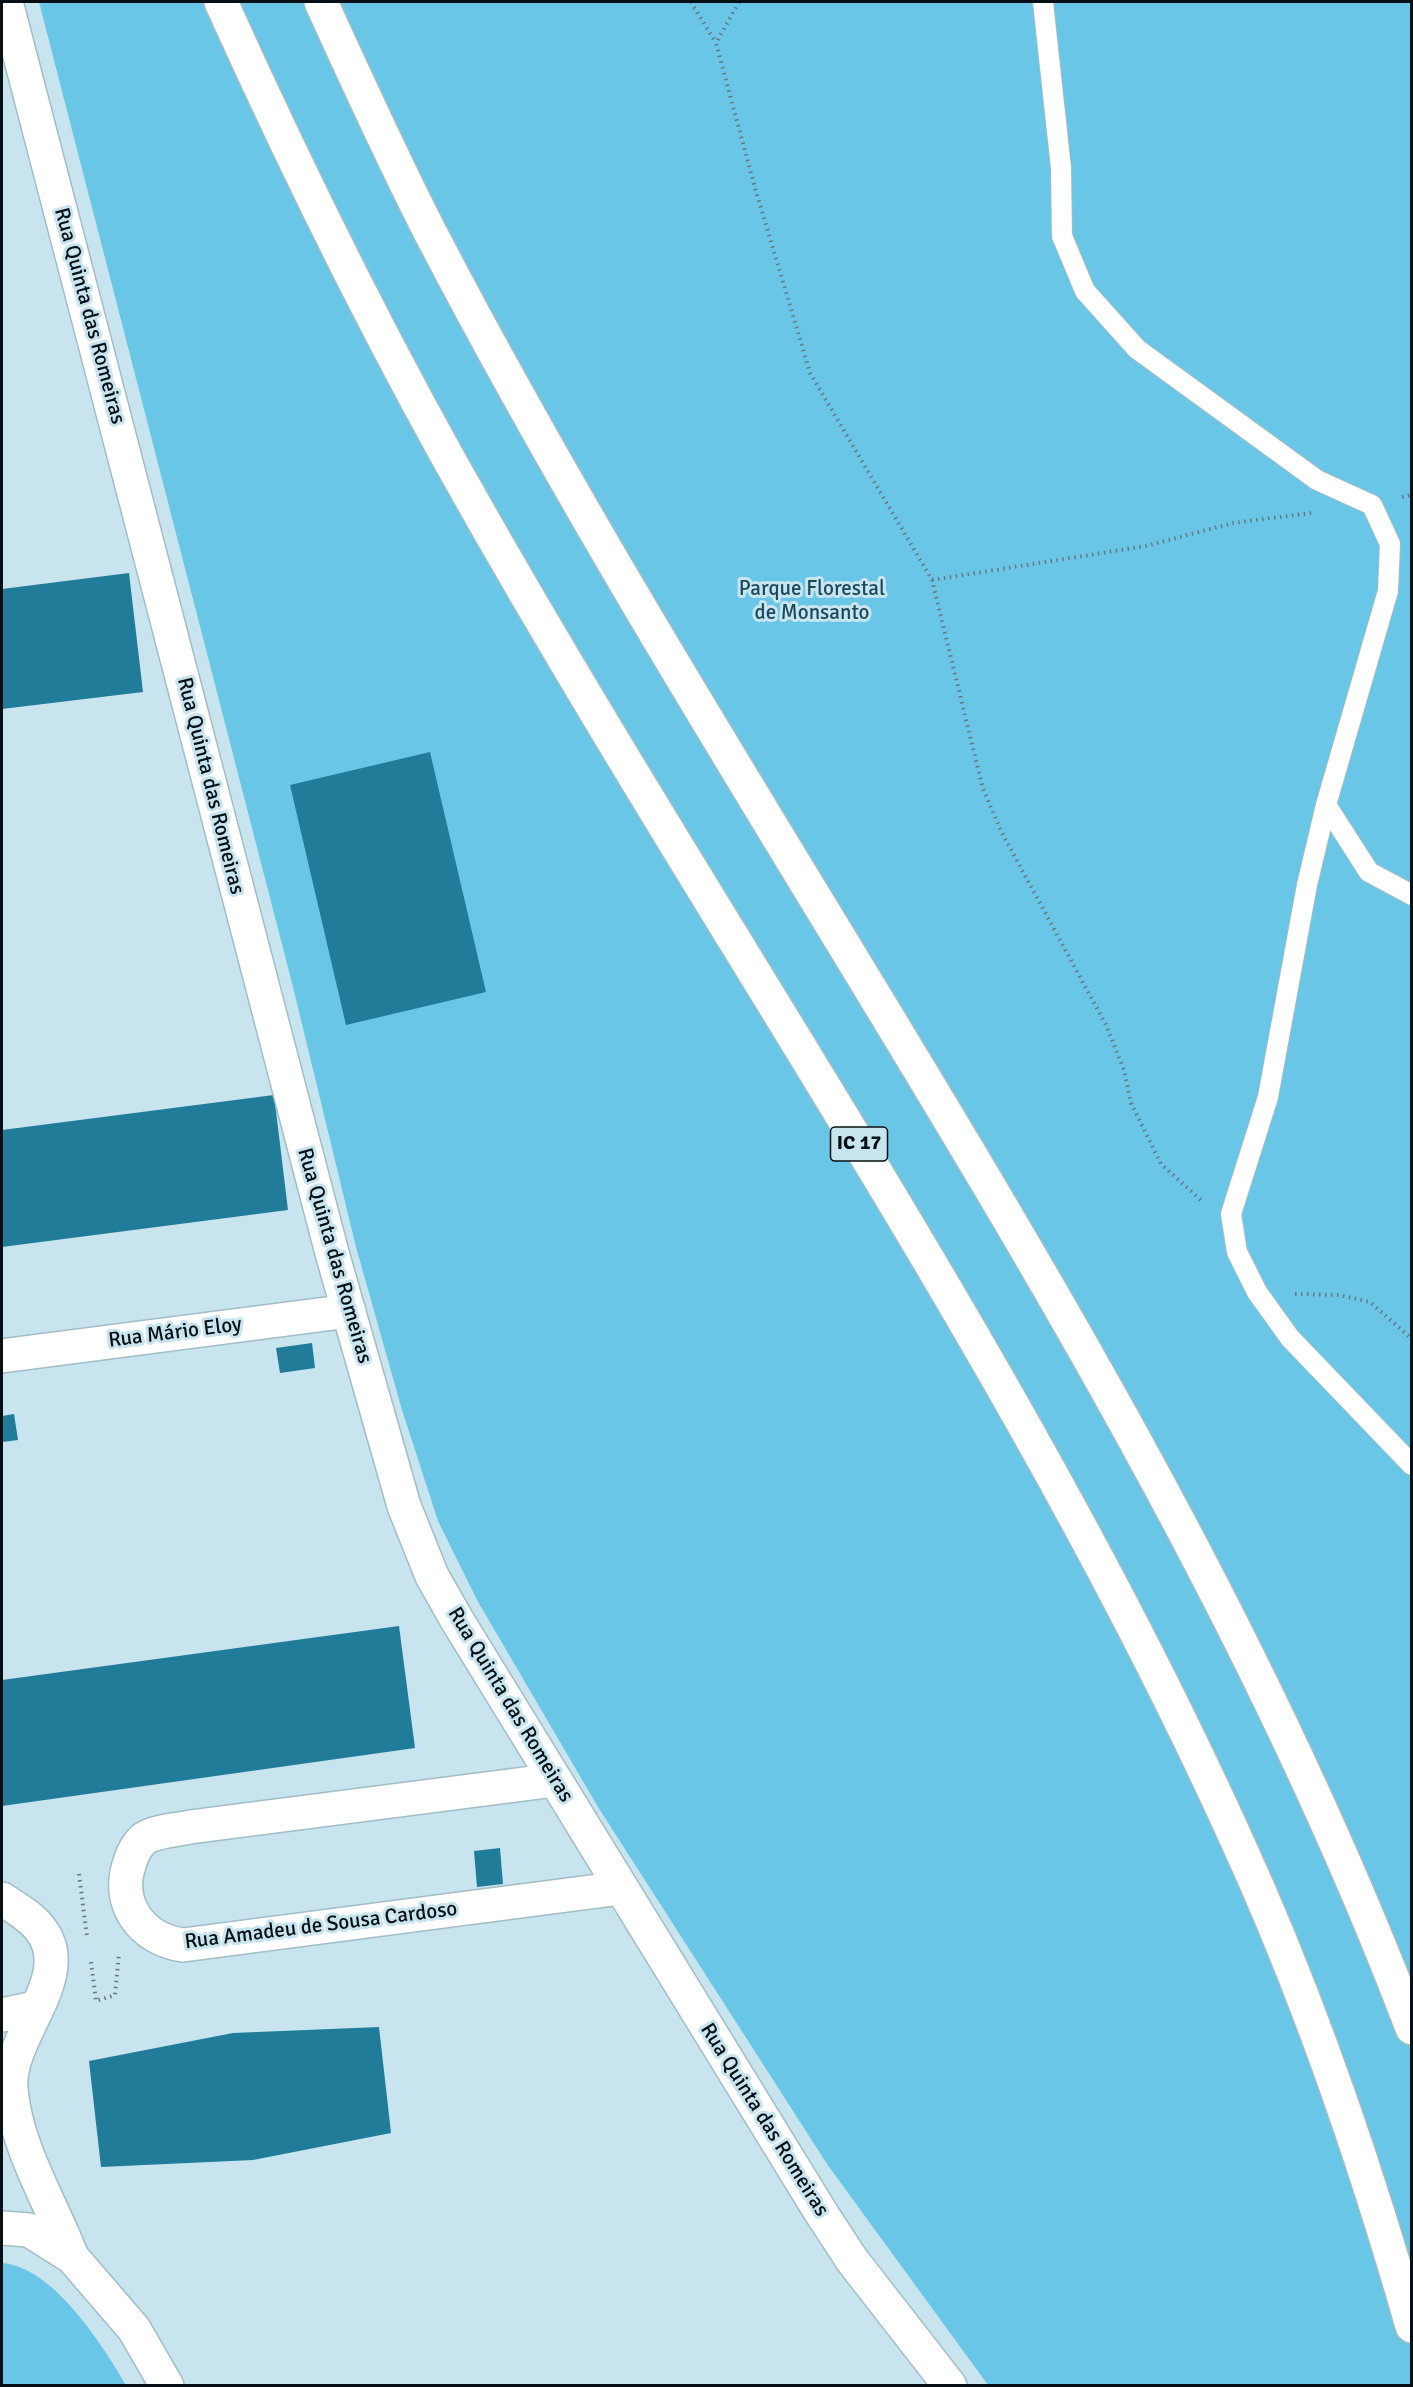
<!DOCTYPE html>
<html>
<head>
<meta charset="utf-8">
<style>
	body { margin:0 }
	#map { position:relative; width:1413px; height:2387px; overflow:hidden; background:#c7e4ef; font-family:Signika,sans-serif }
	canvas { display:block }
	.frame { position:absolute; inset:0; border:3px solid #061014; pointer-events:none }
</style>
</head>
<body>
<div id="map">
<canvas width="1413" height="2387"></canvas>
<div class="frame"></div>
</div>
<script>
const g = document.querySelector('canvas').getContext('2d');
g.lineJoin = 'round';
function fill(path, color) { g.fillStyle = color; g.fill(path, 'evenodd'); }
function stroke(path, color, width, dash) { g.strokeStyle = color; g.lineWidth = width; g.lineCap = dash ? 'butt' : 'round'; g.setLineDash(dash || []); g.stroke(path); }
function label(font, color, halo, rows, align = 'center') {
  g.font = font + ' Signika,sans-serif'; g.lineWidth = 6; g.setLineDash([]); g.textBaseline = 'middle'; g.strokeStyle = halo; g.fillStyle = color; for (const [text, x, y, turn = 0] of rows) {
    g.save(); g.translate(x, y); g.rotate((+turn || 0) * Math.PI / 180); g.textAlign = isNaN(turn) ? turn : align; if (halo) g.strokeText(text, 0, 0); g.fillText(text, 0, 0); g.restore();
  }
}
fill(new Path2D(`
	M 39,2 L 1411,2 L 1411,2385 L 988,2385 L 827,2164 L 598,1807 L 477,1600 L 438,1521 L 402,1410 L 356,1247 L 293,987 Z
	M 2,2263 C 53,2267 102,2344 126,2385 L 2,2385 Z`), '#69c6e7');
fill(new Path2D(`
	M 129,573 L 143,692 L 2,709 L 2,589 Z
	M 430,752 L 486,992 L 346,1025 L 290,785 Z
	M 274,1095 L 288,1210 L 2,1247 L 2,1130 Z
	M 312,1343 L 315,1368 L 280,1373 L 276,1348 Z
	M 14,1414 L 18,1440 L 2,1442 L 2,1416 Z
	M 399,1626 L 415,1748 L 2,1806 L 2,1680 Z
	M 500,1848 L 503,1884 L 477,1887 L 474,1851 Z
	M 379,2027 L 391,2133 L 253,2160 L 101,2167 L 89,2061 L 233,2033 Z`), '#207c99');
const service = new Path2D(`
	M 1043,2 L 1061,168 L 1062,236 L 1085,291 L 1137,349 L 1317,480 L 1372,505 L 1390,544 L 1388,591 L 1326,805 L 1307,885 L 1268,1097 L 1231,1214 L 1237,1252 L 1257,1292 L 1290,1338 L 1412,1465
	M 1326,805 L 1369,872 L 1412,895`);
const minor = new Path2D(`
	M 6,2 L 332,1253 L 404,1506 L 432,1576 L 457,1620 L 820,2211 L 852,2260 L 950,2386
	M 2,1356 L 349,1311
	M 555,1780 L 190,1827 C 177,1830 156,1831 145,1838 C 138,1843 132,1854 130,1862 C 115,1903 141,1939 183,1945 L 621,1888
	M 2,1899 C 14,1907 32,1917 41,1930 C 77,1977 6,2037 11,2089 C 16,2148 51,2202 72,2257
	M 2,2015 L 35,2008`);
const tertiary = new Path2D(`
	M 2,2228 L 29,2230 L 72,2257 L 134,2329 L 167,2386`);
const motorway = new Path2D(`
	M 221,2 C 300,177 386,351 482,518 C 734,960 1028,1378 1238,1843 C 1309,1998 1365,2162 1412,2326
	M 321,2 C 356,79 391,156 430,232 C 745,838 1168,1386 1412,2028`);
stroke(service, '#a1bdc7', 22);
stroke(minor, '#a1bdc7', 36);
stroke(tertiary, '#a1bdc7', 36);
stroke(motorway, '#a1bdc7', 36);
stroke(new Path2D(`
	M 691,2 L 716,43
	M 739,2 L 716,43 L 755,188 L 810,373 L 932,580 L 983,789 L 1002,833 L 1106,1025 L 1124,1070 L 1131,1103 L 1161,1164 L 1204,1203
	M 1402,497 L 1412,495
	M 932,580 L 1146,546 L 1233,523 L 1312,513
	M 1295,1294 L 1339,1295 L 1370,1302 L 1412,1339
	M 79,1874 L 87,1937
	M 91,1962 L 96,2001 L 115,1995 L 119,1954`), '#667981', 4, [1.5, 4.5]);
stroke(service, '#fff', 20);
stroke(minor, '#fff', 33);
stroke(tertiary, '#fff', 33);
stroke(motorway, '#fff', 33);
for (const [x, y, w] of [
	[859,1144,57]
]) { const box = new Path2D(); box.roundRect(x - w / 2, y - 17, w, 34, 4.5); g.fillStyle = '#c7e4ef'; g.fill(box); stroke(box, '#061014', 1.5); }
label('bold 20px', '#061014', null, [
	["IC 17",859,1144]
]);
label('21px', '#061014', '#c7e4ef', [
	["Rua Quinta das Romeiras",89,316,75],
	["Rua Quinta das Romeiras",210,786,76],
	["Rua Quinta das Romeiras",334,1256,74],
	["Rua Mário Eloy",175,1333,-7],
	["Rua Quinta das Romeiras",510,1705,59],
	["Rua Amadeu de Sousa Cardoso",321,1926,-7],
	["Rua Quinta das Romeiras",764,2120,58]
]);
label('21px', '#194a5a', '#c7e4ef', [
	["Parque Florestal",812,589],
	["de Monsanto",812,613]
]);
</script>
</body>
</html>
